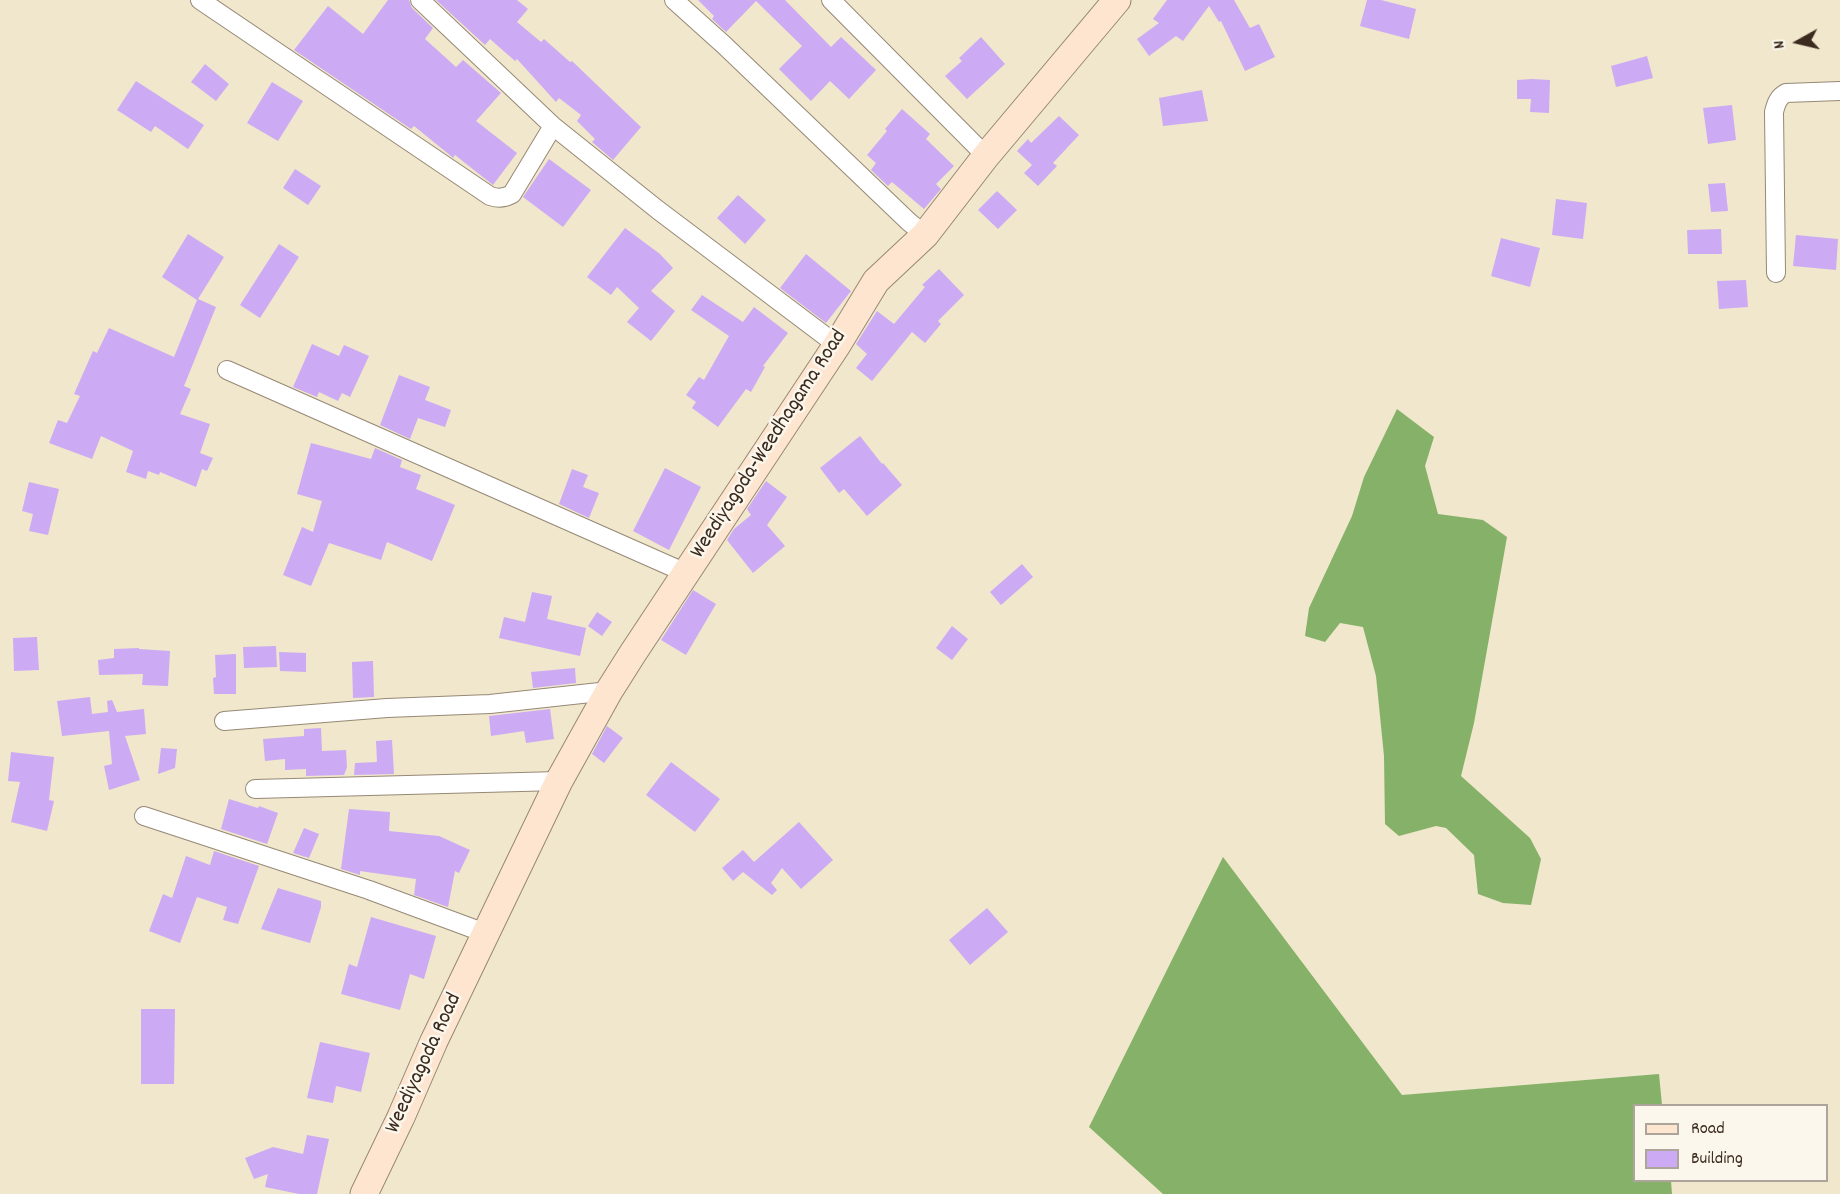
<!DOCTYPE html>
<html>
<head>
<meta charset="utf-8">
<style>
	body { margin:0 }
	#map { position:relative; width:1840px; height:1194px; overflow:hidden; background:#f0e7cc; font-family:Dekko,sans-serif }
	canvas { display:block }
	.legend { position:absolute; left:1633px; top:1104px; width:195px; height:78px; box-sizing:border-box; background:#fbf7ec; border:2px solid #aea59a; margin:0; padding:8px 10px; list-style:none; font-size:18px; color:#3b2a1e }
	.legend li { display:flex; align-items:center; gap:12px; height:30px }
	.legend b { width:30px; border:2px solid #aea59a }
	.north { position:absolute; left:1768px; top:12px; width:60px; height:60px; -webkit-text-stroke:4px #fbf7ec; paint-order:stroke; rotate:262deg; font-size:16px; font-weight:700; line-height:24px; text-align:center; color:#3b2a1e }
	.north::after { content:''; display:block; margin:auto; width:21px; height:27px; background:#3b2a1e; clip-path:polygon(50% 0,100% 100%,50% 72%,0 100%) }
</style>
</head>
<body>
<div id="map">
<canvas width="1840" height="1194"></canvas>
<ul class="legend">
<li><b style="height:8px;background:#fde5d0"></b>Road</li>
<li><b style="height:16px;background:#ccabf4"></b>Building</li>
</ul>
<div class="north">N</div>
</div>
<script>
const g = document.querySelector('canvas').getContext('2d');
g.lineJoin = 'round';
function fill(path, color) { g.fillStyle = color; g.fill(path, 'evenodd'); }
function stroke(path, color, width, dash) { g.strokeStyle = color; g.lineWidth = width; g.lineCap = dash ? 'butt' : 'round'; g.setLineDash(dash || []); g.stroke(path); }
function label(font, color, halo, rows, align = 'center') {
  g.font = font + ' Dekko,sans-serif'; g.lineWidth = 5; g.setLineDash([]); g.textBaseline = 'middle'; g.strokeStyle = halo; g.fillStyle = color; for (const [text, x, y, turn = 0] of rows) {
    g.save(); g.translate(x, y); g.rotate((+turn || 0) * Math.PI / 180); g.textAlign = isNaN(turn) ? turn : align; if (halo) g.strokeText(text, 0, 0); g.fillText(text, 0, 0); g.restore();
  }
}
fill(new Path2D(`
	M 1397,409 L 1434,437 L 1425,466 L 1438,514 L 1483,520 L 1507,537 L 1474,723 L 1461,776 L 1530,838 L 1541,859 L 1531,905 L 1503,903 L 1478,894 L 1474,855 L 1446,828 L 1436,826 L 1399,836 L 1385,824 L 1384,756 L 1376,676 L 1363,627 L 1340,623 L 1325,642 L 1305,636 L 1309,608 L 1352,516 L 1364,477 Z
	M 1223,857 L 1402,1095 L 1659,1074 L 1662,1105 L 1634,1106 L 1634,1180 L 1671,1181 L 1672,1194 L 1163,1194 L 1089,1127 Z`), '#85b168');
fill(new Path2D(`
	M 388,0 L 409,0 L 412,8 L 433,28 L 425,39 L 456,67 L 463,60 L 501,93 L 476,121 L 517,153 L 493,185 L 455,155 L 453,158 L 451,156 L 414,126 L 411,129 L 294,50 L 328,6 L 363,34 Z
	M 436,0 L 517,0 L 528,9 L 517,22 L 541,42 L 544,39 L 570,62 L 572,61 L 641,127 L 613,160 L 592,142 L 595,139 L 577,121 L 581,115 L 559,98 L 556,102 L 517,59 L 515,61 L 490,39 L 485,45 Z
	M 698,0 L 785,0 L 831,47 L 841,37 L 876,70 L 849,99 L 830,81 L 811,101 L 779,69 L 802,46 L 756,1 L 726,32 L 712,19 L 714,16 Z
	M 1167,0 L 1234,0 L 1250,28 L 1259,24 L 1275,57 L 1245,71 L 1221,21 L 1219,22 L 1209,6 L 1183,41 L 1176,36 L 1149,56 L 1137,39 L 1159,23 L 1153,19 Z
	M 1367,0 L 1381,0 L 1416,9 L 1409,39 L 1360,26 Z
	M 981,37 L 1005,64 L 967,99 L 945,76 L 962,61 L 959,58 Z
	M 1647,56 L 1653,78 L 1616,87 L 1611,66 Z
	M 205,64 L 229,84 L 216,101 L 191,82 Z
	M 1532,79 L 1550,80 L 1549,113 L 1530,112 L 1531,99 L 1517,99 L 1517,80 Z
	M 136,81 L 204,125 L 188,149 L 155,126 L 151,132 L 117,110 Z
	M 272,82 L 303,101 L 278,141 L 247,123 Z
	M 1202,90 L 1208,121 L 1163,126 L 1159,98 Z
	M 1732,105 L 1736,140 L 1708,144 L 1703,108 Z
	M 902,109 L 930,134 L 926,139 L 954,166 L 936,184 L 941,189 L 924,209 L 892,182 L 888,186 L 871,170 L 876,163 L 867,155 L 887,131 L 885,129 Z
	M 1059,116 L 1079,135 L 1053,163 L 1057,166 L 1038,186 L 1024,173 L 1032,165 L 1017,151 L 1028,139 L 1031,143 Z
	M 549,159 L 591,190 L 563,227 L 523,197 Z
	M 295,169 L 321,186 L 308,205 L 283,188 Z
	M 1725,183 L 1728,211 L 1711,212 L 1708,184 Z
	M 997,191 L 1017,210 L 998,229 L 978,210 Z
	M 738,195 L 766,220 L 745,244 L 717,218 Z
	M 1556,199 L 1587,203 L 1583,239 L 1552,235 Z
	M 625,228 L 660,254 L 673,268 L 651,291 L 675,311 L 651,341 L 627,322 L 639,308 L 617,287 L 611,295 L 587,277 Z
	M 1721,229 L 1722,254 L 1688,254 L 1687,230 Z
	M 188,234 L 224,257 L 198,299 L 216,307 L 184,386 L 191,389 L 180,414 L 210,424 L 200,453 L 213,458 L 207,471 L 202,469 L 196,487 L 160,472 L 159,475 L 148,471 L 146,479 L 126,472 L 133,451 L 101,436 L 92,459 L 49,443 L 58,420 L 67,423 L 80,396 L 74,394 L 93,351 L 97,353 L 109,328 L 174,357 L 197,300 L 162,277 Z
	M 1796,235 L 1838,239 L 1836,270 L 1793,266 Z
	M 1501,238 L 1540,248 L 1530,287 L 1491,276 Z
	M 279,244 L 299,257 L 260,318 L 240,305 Z
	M 806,254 L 851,291 L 826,323 L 780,288 Z
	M 939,269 L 964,295 L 938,321 L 941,324 L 925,343 L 912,332 L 872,381 L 856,368 L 867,354 L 856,344 L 877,311 L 894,324 L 925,287 L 922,285 Z
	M 1746,280 L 1748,307 L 1719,309 L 1717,281 Z
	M 702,295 L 743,322 L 754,307 L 788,333 L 763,366 L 765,367 L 751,392 L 746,389 L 718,427 L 692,408 L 696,402 L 686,395 L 699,377 L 704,380 L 729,336 L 691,310 Z
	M 312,344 L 339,356 L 344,345 L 369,356 L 350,397 L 342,393 L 338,401 L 319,392 L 317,397 L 293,387 Z
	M 399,375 L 430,387 L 425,400 L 451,410 L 445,427 L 418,418 L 410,439 L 380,425 Z
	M 860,436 L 882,464 L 883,463 L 902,485 L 867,516 L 844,489 L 839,493 L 820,468 Z
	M 311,443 L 371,459 L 375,448 L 402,460 L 400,467 L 421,475 L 416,489 L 455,505 L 432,561 L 387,542 L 381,560 L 329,543 L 311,586 L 283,575 L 302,527 L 313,532 L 322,501 L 297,494 Z
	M 665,468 L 701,487 L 669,550 L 633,531 Z
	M 572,469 L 588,475 L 583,487 L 599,493 L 589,518 L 559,504 Z
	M 766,481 L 787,497 L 767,525 L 785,546 L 753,573 L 727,540 L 734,529 L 751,515 L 747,509 Z
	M 29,482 L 59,489 L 48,535 L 29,531 L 33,514 L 22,511 Z
	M 1022,564 L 1033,577 L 1001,605 L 990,592 Z
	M 693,590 L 716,604 L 686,655 L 661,640 Z
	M 532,592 L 552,596 L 547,619 L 586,628 L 580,656 L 499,638 L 504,617 L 525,622 Z
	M 597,612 L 612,622 L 602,636 L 588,626 Z
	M 952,626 L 968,639 L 952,660 L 936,648 Z
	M 37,637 L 39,670 L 14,671 L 13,638 Z
	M 276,646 L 277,667 L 244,668 L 243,647 Z
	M 139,648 L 139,649 L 170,651 L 168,686 L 142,685 L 143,674 L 99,675 L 98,660 L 114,658 L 114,649 Z
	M 279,652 L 306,653 L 306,672 L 280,671 Z
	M 236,654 L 236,694 L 214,694 L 213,678 L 216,677 L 215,655 Z
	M 373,661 L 374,697 L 353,698 L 352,662 Z
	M 575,668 L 576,683 L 533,688 L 531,672 Z
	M 90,697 L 92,714 L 108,712 L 107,701 L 112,700 L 117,712 L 144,709 L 146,734 L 125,736 L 140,780 L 109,790 L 104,766 L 112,764 L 109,731 L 62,736 L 57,701 Z
	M 550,709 L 554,739 L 526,743 L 524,731 L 491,736 L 489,716 Z
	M 607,726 L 623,738 L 604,763 L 592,754 Z
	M 321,728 L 322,751 L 346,750 L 347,767 L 344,775 L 306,776 L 306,769 L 285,770 L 285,759 L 265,761 L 263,739 L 304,736 L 304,729 Z
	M 392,740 L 394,774 L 354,775 L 355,763 L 377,762 L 376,741 Z
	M 161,748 L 177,749 L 175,768 L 158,774 Z
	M 11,752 L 54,757 L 49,800 L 54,801 L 47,831 L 11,822 L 20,782 L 8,781 Z
	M 671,762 L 720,799 L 695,832 L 646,795 Z
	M 229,799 L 258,808 L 259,806 L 278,813 L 267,844 L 221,829 Z
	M 349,809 L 390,812 L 389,831 L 439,836 L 470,850 L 459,873 L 455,871 L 448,907 L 414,895 L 416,879 L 360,871 L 360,875 L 341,869 Z
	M 799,822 L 833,860 L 801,889 L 782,868 L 771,883 L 777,890 L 772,895 L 743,872 L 733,881 L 722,868 L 743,850 L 754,862 Z
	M 304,828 L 319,834 L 309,858 L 293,853 Z
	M 214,851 L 259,866 L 238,924 L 223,920 L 227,907 L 197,897 L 180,943 L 149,931 L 163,894 L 172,898 L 186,856 L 210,865 Z
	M 278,888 L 321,901 L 321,907 L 310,943 L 261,929 Z
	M 987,908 L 1008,932 L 970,965 L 949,940 Z
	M 371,917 L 436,936 L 424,979 L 410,974 L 400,1010 L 341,994 L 349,964 L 357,967 Z
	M 141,1009 L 175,1009 L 174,1084 L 141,1084 Z
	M 320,1042 L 370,1053 L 361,1092 L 336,1086 L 333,1103 L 307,1098 Z
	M 307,1135 L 329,1139 L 317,1194 L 299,1194 L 265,1187 L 268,1174 L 254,1179 L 245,1158 L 273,1147 L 303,1154 Z`), '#ccabf4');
const street = new Path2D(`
	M 200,0 L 490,196 C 498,199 505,198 512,194 L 553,126
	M 420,0 L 553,126 L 658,210 L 837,345
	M 674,0 L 724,45 L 909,222 L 925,235
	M 831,0 L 986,156
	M 1776,273 L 1774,112 C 1776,104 1778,97 1786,93 L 1840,91
	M 227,370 L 686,573
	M 224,721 L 387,708 L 490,704 L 609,691
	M 255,789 L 559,781
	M 144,816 L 369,890 L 485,933`);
const secondary = new Path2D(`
	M 364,1194 L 401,1117 L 434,1041 L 559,781 L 609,691 L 633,653 L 837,345 L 876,281 L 925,235 L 986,156 L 1117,0`);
stroke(street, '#968875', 20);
stroke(secondary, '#968875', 29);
stroke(street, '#fff', 18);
stroke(secondary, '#fde5d0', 27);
label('22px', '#3b2a1e', '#fbf7ec', [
	["Weediyagoda-Weedhagama Road",770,445,-57],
	["Weediyagoda Road",425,1064,-65]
]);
</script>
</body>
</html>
